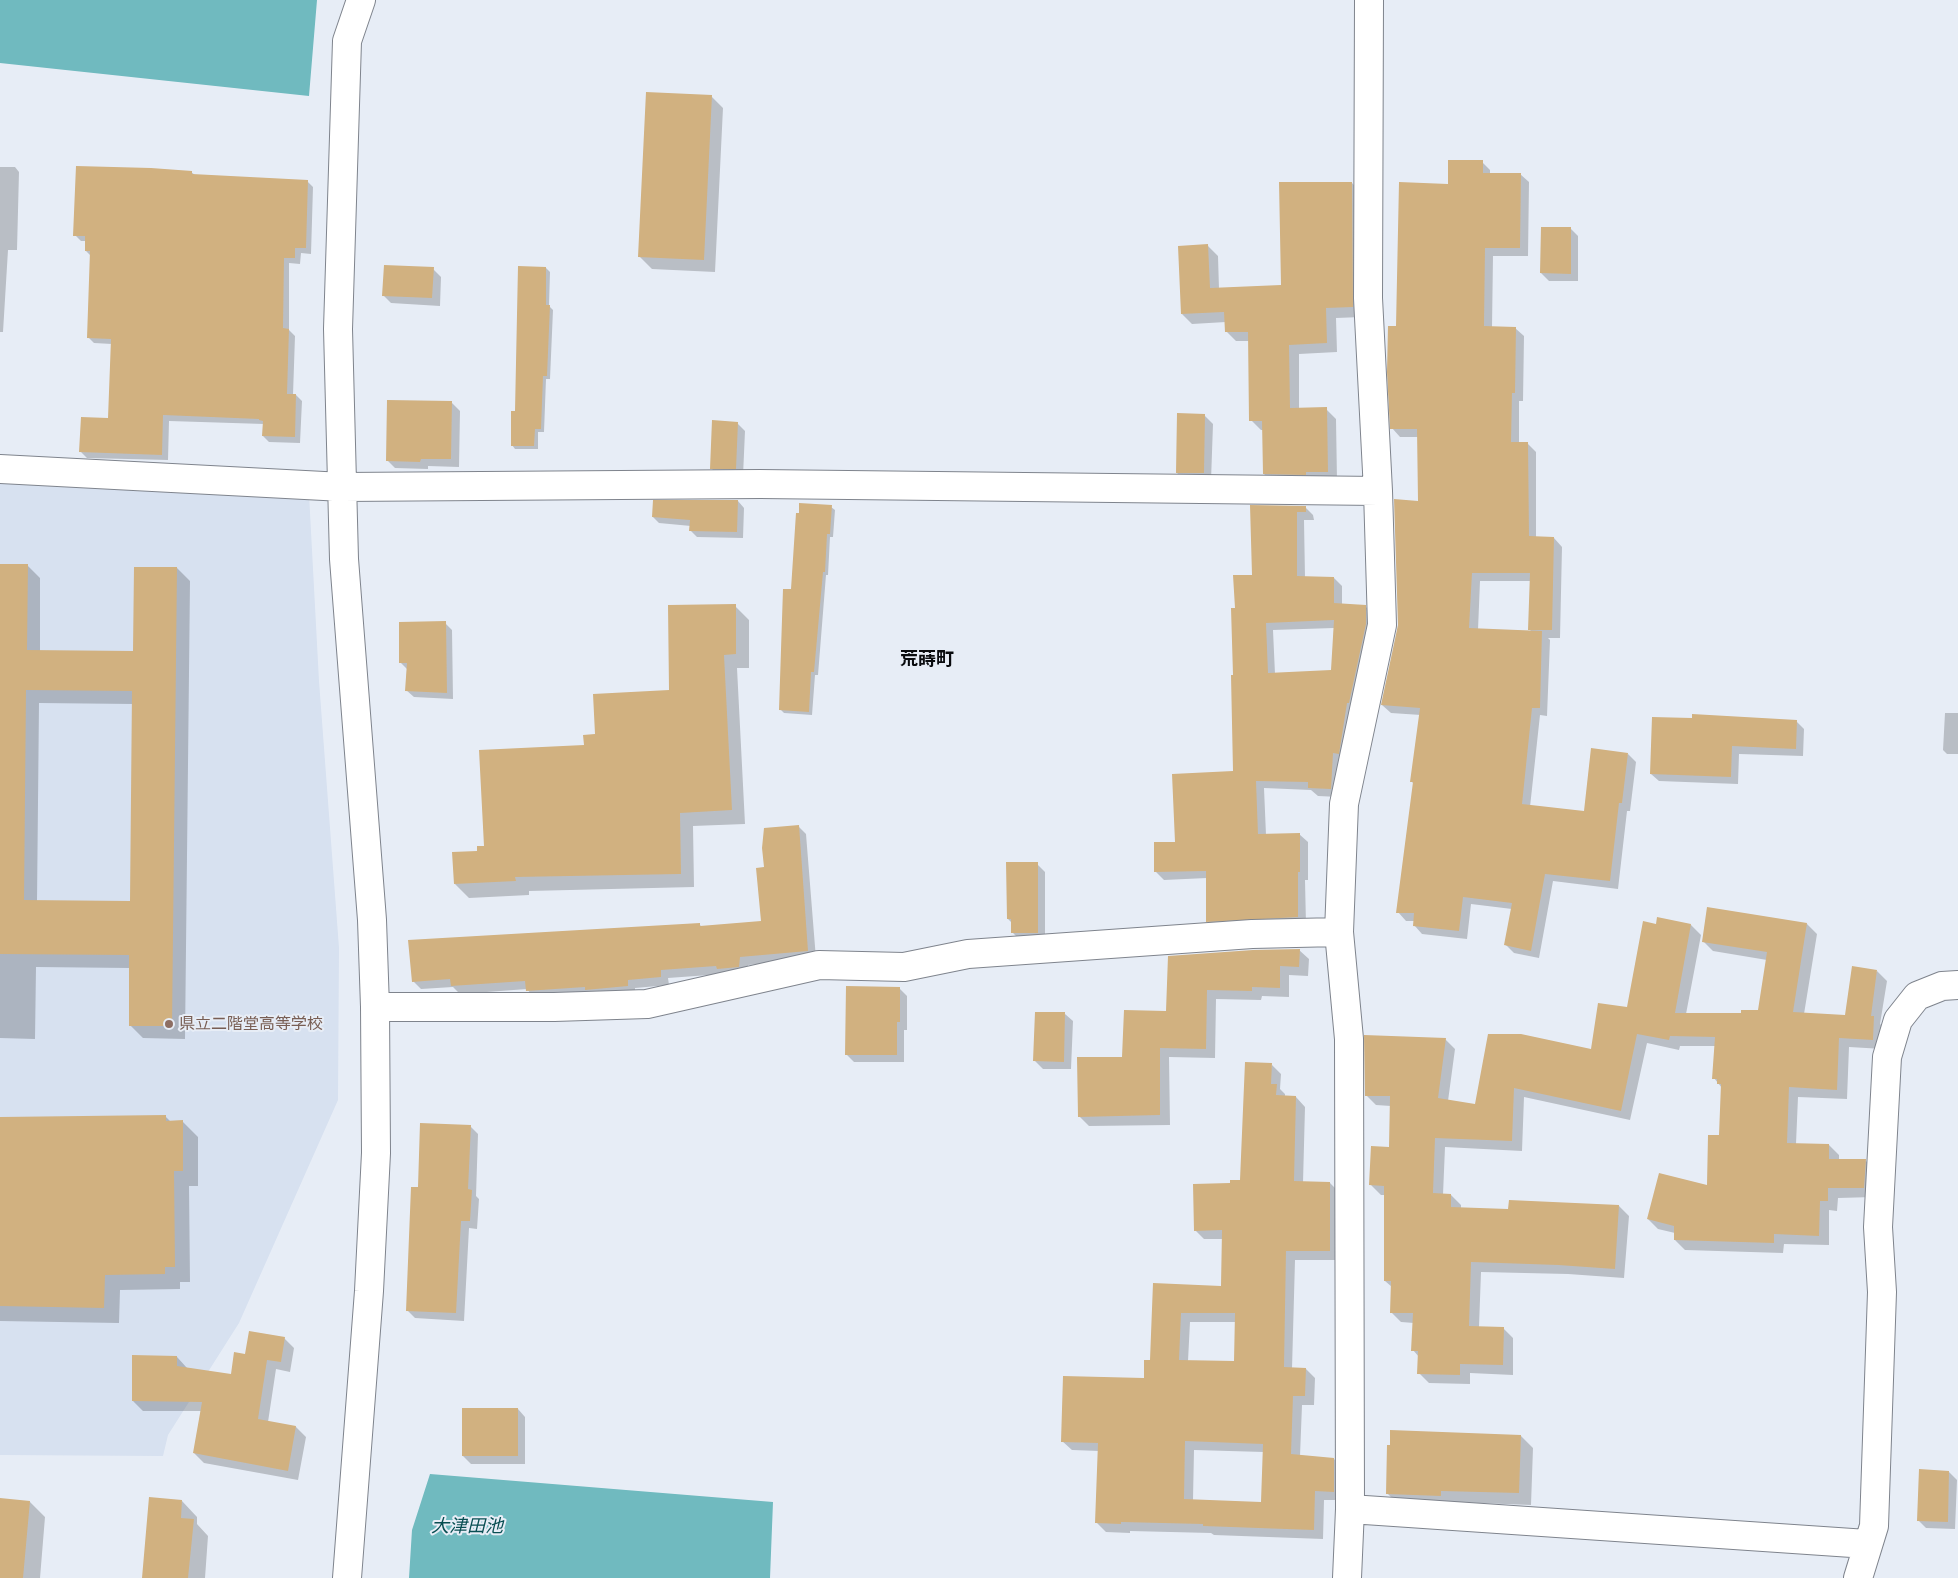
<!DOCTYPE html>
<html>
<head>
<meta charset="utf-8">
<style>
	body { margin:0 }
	canvas { display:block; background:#e7edf6 }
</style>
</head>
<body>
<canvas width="1958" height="1578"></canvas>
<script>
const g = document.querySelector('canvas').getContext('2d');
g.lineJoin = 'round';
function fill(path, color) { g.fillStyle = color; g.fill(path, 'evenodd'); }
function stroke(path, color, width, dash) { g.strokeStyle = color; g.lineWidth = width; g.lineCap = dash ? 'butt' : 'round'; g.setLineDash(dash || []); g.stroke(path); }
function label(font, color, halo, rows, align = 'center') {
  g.font = font + ' Montserrat,"Noto Sans JP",sans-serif'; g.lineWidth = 4; g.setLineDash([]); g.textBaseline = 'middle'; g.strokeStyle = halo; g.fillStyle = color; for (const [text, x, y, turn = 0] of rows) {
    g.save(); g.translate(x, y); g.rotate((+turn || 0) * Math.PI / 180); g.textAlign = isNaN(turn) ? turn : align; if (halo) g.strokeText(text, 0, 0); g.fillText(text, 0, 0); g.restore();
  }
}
fill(new Path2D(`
	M 0,476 L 309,494 L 319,681 L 339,948 L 338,1100 L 239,1323 L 168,1435 L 163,1456 L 0,1455 Z`), '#d7e1f0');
fill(new Path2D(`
	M 0,0 L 317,0 L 309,96 L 0,63 Z
	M 430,1474 L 773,1502 L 770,1578 L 409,1578 L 412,1530 Z`), '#70babf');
fill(new Path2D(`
	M 711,96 L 723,108 L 715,272 L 652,269 L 640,257 Z
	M 1482,162 L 1490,170 L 1490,174 L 1520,174 L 1529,182 L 1528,256 L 1493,256 L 1492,328 L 1515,328 L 1524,336 L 1523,401 L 1519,401 L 1519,444 L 1528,444 L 1536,452 L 1536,538 L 1554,538 L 1562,547 L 1560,638 L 1548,638 L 1550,640 L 1547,716 L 1540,715 L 1530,807 L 1585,813 L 1628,754 L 1636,762 L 1630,811 L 1627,811 L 1618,889 L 1553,881 L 1539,958 L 1514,953 L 1506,945 L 1512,909 L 1471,904 L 1467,939 L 1422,934 L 1414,925 L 1415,921 L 1406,921 L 1398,912 L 1414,784 L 1411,781 L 1421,715 L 1391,713 L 1382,705 L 1399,625 L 1419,502 L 1419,437 L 1400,437 L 1392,428 L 1397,328 L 1449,185 ZM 1480,581 L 1531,581 L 1529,629 L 1531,631 L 1478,630 Z
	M 0,167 L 15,167 L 19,172 L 17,250 L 8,250 L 3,332 L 0,332 Z
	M 191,172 L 195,175 L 307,181 L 313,187 L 311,254 L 301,253 L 300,264 L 289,263 L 289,330 L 295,336 L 293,395 L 296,395 L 302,401 L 300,443 L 269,442 L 263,436 L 264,424 L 169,421 L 168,460 L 87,458 L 81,452 L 109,419 L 112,344 L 94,343 L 88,337 L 91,256 L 86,251 L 86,241 L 81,241 L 75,235 Z
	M 1352,183 L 1362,193 L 1362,317 L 1336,318 L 1337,352 L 1299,354 L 1299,409 L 1326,409 L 1336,419 L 1337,481 L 1274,484 L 1264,474 L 1263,430 L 1261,430 L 1251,420 L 1250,341 L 1236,341 L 1226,331 L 1226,322 L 1192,324 L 1182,314 L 1208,246 L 1218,256 L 1219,289 L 1282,287 Z
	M 1570,228 L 1578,236 L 1578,281 L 1549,281 L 1541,273 Z
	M 546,268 L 550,272 L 549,306 L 553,310 L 550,379 L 546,379 L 544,432 L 538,432 L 538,449 L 515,449 L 512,445 L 516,413 Z
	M 433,269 L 441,277 L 440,306 L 391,303 L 383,295 Z
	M 452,403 L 460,411 L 459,467 L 428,466 L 428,469 L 395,468 L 387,460 Z
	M 1205,416 L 1213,424 L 1211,481 L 1185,480 L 1177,473 Z
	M 737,423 L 745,431 L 743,476 L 719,476 L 711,468 Z
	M 738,501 L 744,508 L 743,538 L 697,537 L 690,530 L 691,526 L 659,523 L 653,517 Z
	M 1251,506 L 1305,507 L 1313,515 L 1314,520 L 1304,520 L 1305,578 L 1334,578 L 1342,586 L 1342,605 L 1365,606 L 1373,614 L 1339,797 L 1318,796 L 1311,790 L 1264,788 L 1266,835 L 1299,834 L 1308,842 L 1308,880 L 1305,880 L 1306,925 L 1216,929 L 1208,921 L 1207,878 L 1164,880 L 1156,872 L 1176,843 L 1234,772 L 1236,609 L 1253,576 ZM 1334,628 L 1332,671 L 1275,674 L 1273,630 Z
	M 831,507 L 835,510 L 833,537 L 830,537 L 828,575 L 826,575 L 818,675 L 815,675 L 812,715 L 784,713 L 780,709 L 800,514 Z
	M 0,565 L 27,565 L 40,578 L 40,651 L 134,652 L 177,568 L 190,581 L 185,1039 L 143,1038 L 130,1025 L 130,968 L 36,967 L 35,1039 L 0,1038 ZM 39,703 L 134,704 L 131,902 L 37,901 Z
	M 735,606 L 749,620 L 749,668 L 737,668 L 745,824 L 693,826 L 694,887 L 529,891 L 529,895 L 469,898 L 455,884 L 478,853 L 596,735 L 670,691 Z
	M 445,623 L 452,630 L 453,699 L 414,697 L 406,690 L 407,669 L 400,662 Z
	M 1945,713 L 1958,713 L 1958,754 L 1947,754 L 1943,750 Z
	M 1796,721 L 1804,729 L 1803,756 L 1739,754 L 1738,784 L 1659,781 L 1651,774 Z
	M 798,826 L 806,834 L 816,959 L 748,965 L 747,975 L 723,974 L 668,978 L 669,985 L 635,988 L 635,994 L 535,999 L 527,989 L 460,994 L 453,987 L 421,989 L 413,981 L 699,924 L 702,927 L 762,923 L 765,868 Z
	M 1037,864 L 1045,872 L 1045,940 L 1020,940 L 1012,932 L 1012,923 L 1008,919 Z
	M 1807,924 L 1817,934 L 1804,1014 L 1846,1016 L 1877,971 L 1887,981 L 1880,1024 L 1884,1027 L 1883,1049 L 1849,1047 L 1847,1099 L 1798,1097 L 1796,1144 L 1829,1145 L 1839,1155 L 1839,1160 L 1865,1160 L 1875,1170 L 1874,1197 L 1838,1198 L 1837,1211 L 1829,1210 L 1829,1245 L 1784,1244 L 1783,1253 L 1685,1250 L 1675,1240 L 1675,1233 L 1658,1229 L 1648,1219 L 1708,1187 L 1720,1136 L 1722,1088 L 1714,1078 L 1716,1046 L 1680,1046 L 1679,1050 L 1647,1043 L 1630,1120 L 1524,1097 L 1522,1151 L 1445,1147 L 1443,1195 L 1451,1195 L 1461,1205 L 1461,1209 L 1510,1211 L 1619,1206 L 1629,1216 L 1624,1278 L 1568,1274 L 1481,1272 L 1479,1327 L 1503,1328 L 1513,1338 L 1513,1375 L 1470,1373 L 1470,1384 L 1429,1383 L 1419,1373 L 1419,1357 L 1413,1350 L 1414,1323 L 1401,1322 L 1391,1312 L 1392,1287 L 1385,1281 L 1385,1195 L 1381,1195 L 1371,1185 L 1390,1148 L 1391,1106 L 1376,1105 L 1366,1095 L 1445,1039 L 1455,1049 L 1448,1101 L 1476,1105 L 1592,1051 L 1628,1009 L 1657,926 L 1691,925 L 1701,935 L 1686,1014 L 1742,1015 L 1759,1012 L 1767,960 L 1713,951 L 1703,941 Z
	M 1299,950 L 1309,959 L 1308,976 L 1289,975 L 1289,997 L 1262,996 L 1261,1000 L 1216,999 L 1215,1058 L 1169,1057 L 1170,1125 L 1089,1126 L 1079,1116 L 1123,1058 L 1167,1012 L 1169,957 Z
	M 899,988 L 907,996 L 907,1030 L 904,1030 L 904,1062 L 854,1062 L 846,1054 Z
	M 1065,1014 L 1073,1021 L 1071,1069 L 1043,1069 L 1035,1061 Z
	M 1272,1065 L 1281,1074 L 1280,1089 L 1285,1094 L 1285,1097 L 1296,1097 L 1305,1107 L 1303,1183 L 1330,1183 L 1339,1192 L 1338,1260 L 1295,1260 L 1292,1369 L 1306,1369 L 1315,1378 L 1314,1405 L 1302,1405 L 1300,1456 L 1334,1459 L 1343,1468 L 1343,1500 L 1324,1500 L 1323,1539 L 1214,1535 L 1211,1533 L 1130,1531 L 1130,1533 L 1106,1532 L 1097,1523 L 1099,1451 L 1072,1450 L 1062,1441 L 1145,1379 L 1151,1361 L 1154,1284 L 1222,1288 L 1223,1239 L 1204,1239 L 1195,1230 L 1231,1184 L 1242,1182 ZM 1190,1322 L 1236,1322 L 1235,1362 L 1188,1361 ZM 1194,1450 L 1264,1452 L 1262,1503 L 1193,1500 Z
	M 165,1116 L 171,1122 L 183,1122 L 198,1137 L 198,1186 L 189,1186 L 190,1282 L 180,1282 L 180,1289 L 120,1290 L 119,1323 L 0,1321 L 0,1118 Z
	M 470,1126 L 478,1134 L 476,1196 L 479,1199 L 477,1229 L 469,1228 L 464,1321 L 415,1318 L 407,1310 L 419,1188 Z
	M 284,1338 L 294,1348 L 290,1372 L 276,1369 L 268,1422 L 296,1427 L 306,1437 L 298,1480 L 204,1463 L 194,1453 L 201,1411 L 143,1411 L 133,1401 L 177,1357 L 187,1368 L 232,1376 L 246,1356 Z
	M 518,1409 L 525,1417 L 525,1464 L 471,1464 L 463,1456 Z
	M 1521,1436 L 1533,1448 L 1531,1505 L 1453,1502 L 1453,1507 L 1399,1505 L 1387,1493 Z
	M 1949,1472 L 1957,1480 L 1955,1529 L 1926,1528 L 1918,1520 Z
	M 0,1499 L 30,1502 L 45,1517 L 40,1578 L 0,1578 Z
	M 182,1501 L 197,1517 L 197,1524 L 208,1536 L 205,1578 L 143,1578 Z`), '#0003');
fill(new Path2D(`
	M 646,92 L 712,95 L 704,260 L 638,257 Z
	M 1448,160 L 1483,160 L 1483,173 L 1521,173 L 1520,248 L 1485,248 L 1484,326 L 1516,327 L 1515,393 L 1512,393 L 1511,442 L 1528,442 L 1529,536 L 1554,537 L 1552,630 L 1528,630 L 1530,573 L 1472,573 L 1469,628 L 1542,631 L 1540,708 L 1532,708 L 1522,804 L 1584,811 L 1591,748 L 1628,753 L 1622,803 L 1619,803 L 1610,881 L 1545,874 L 1531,951 L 1504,945 L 1512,903 L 1463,897 L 1459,931 L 1413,926 L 1414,913 L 1396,913 L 1413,782 L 1410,782 L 1420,708 L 1381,705 L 1398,625 L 1394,499 L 1418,501 L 1417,429 L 1390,429 L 1387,372 L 1388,326 L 1396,326 L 1399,182 L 1448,184 Z
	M 76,166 L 151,168 L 192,171 L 192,174 L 308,180 L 306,248 L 295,248 L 295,258 L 284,258 L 283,328 L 289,329 L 287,394 L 296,394 L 295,437 L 262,436 L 263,421 L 259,420 L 259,419 L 163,415 L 162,455 L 79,452 L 81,417 L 108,418 L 111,339 L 87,338 L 90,251 L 85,251 L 85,236 L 73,236 Z
	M 1279,182 L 1352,182 L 1353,307 L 1326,308 L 1327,343 L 1289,345 L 1290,408 L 1327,407 L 1328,472 L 1306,472 L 1306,475 L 1263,474 L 1262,421 L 1249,421 L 1248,332 L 1225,332 L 1224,312 L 1181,314 L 1178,246 L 1208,244 L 1210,288 L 1281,285 Z
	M 1541,227 L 1571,227 L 1571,274 L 1540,273 Z
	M 384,265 L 434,267 L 432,298 L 382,296 Z
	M 518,266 L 546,267 L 546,305 L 550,305 L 547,376 L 543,376 L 541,429 L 535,429 L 534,446 L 511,446 L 511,411 L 515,411 Z
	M 387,400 L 452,401 L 451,459 L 421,459 L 420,462 L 386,461 Z
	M 1177,413 L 1205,414 L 1204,473 L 1176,473 Z
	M 712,420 L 738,422 L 736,469 L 710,469 Z
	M 653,500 L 738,500 L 737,532 L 689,531 L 690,520 L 652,517 Z
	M 799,503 L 832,505 L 830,534 L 827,534 L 825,572 L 823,572 L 814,672 L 811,672 L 809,712 L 779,710 L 783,589 L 791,589 L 796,513 L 799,513 Z
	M 1250,505 L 1306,506 L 1306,512 L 1297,512 L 1297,576 L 1334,577 L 1334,606 L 1334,603 L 1366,605 L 1366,624 L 1349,703 L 1347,703 L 1339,754 L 1333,753 L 1331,789 L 1308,788 L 1308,782 L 1256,781 L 1258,834 L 1300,833 L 1300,872 L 1298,872 L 1298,917 L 1206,922 L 1206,871 L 1154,872 L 1154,842 L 1175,842 L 1172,774 L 1233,771 L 1231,675 L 1233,675 L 1231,608 L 1235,608 L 1233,575 L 1252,575 ZM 1334,620 L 1331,670 L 1268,673 L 1266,623 Z
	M 0,564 L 28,564 L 27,650 L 133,651 L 134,567 L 177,567 L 172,1026 L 129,1026 L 129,955 L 0,954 ZM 26,690 L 132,691 L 130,901 L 24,900 Z
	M 736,604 L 736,654 L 724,655 L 732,810 L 680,813 L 681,874 L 515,877 L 516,881 L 454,884 L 452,852 L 477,851 L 477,846 L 484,846 L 479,750 L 584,745 L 583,735 L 595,734 L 593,694 L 669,690 L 668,605 Z
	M 446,621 L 447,693 L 405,691 L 407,663 L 399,663 L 399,622 Z
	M 1692,714 L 1797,720 L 1796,749 L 1732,746 L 1731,777 L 1650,774 L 1652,717 L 1692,718 Z
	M 799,825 L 808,951 L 740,957 L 739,967 L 717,969 L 716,966 L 661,970 L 661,977 L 628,980 L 628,986 L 585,990 L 585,987 L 526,991 L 525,981 L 451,986 L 450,979 L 412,982 L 408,940 L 700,923 L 700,926 L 761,921 L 756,868 L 764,867 L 762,848 L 764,828 Z
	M 1006,862 L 1038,862 L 1038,933 L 1011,933 L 1011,919 L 1007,919 Z
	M 1707,907 L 1807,923 L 1793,1012 L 1845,1015 L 1852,966 L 1877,970 L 1871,1016 L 1874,1016 L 1873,1040 L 1839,1038 L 1837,1090 L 1789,1087 L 1787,1143 L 1829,1144 L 1829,1159 L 1866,1159 L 1864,1188 L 1828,1188 L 1828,1201 L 1820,1201 L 1819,1236 L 1774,1234 L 1774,1243 L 1674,1240 L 1674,1226 L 1647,1219 L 1659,1173 L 1707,1185 L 1708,1135 L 1719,1135 L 1721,1084 L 1717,1084 L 1717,1079 L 1712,1079 L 1715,1037 L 1670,1036 L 1669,1040 L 1637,1034 L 1621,1111 L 1514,1088 L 1512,1141 L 1435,1138 L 1433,1193 L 1451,1194 L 1451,1207 L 1508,1209 L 1509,1200 L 1619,1205 L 1615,1269 L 1558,1265 L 1471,1262 L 1469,1326 L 1504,1327 L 1503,1365 L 1460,1364 L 1460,1375 L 1417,1374 L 1418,1351 L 1411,1351 L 1413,1313 L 1390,1313 L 1391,1281 L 1384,1281 L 1384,1186 L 1369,1185 L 1371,1146 L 1389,1147 L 1390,1096 L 1365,1096 L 1364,1035 L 1446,1038 L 1438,1098 L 1475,1104 L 1488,1034 L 1521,1034 L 1591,1049 L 1598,1003 L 1627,1007 L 1643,921 L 1656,924 L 1657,917 L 1691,924 L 1675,1013 L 1741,1013 L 1741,1010 L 1758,1010 L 1767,952 L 1702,942 Z
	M 1300,949 L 1299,967 L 1280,966 L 1280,988 L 1252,987 L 1252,991 L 1207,990 L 1206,1049 L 1160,1048 L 1160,1115 L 1078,1117 L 1077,1057 L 1122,1057 L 1124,1010 L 1166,1011 L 1168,956 L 1253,950 Z
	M 846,986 L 900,987 L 900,1022 L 897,1022 L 897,1055 L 845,1055 Z
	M 1035,1012 L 1065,1012 L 1064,1062 L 1033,1061 Z
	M 1245,1062 L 1272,1063 L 1271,1084 L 1277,1084 L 1276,1095 L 1296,1096 L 1294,1181 L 1330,1182 L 1330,1251 L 1286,1251 L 1284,1367 L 1306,1368 L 1305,1396 L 1293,1396 L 1291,1454 L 1334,1458 L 1334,1492 L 1315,1491 L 1314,1530 L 1203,1526 L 1203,1524 L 1121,1522 L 1121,1524 L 1095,1523 L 1098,1443 L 1061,1442 L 1063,1376 L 1144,1378 L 1144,1360 L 1150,1360 L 1153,1283 L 1221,1286 L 1222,1230 L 1194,1231 L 1193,1184 L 1230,1183 L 1230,1180 L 1240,1180 ZM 1181,1313 L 1235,1313 L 1234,1361 L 1179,1360 ZM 1185,1441 L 1263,1444 L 1261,1502 L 1184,1499 Z
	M 166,1115 L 166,1121 L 183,1120 L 183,1171 L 174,1171 L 175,1267 L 165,1267 L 165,1274 L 105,1275 L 104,1308 L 0,1306 L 0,1117 Z
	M 420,1123 L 471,1125 L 468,1189 L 472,1190 L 470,1221 L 461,1221 L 456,1313 L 406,1311 L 411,1187 L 418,1187 Z
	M 249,1331 L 285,1337 L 281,1362 L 267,1360 L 258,1419 L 296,1426 L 288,1471 L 193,1453 L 202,1402 L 132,1401 L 132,1355 L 177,1356 L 177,1366 L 231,1374 L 234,1352 L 245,1354 Z
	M 462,1408 L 518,1408 L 518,1456 L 462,1456 Z
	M 1390,1430 L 1521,1435 L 1519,1493 L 1441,1491 L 1441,1496 L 1386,1494 L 1387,1445 L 1390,1445 Z
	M 1919,1469 L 1949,1471 L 1948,1522 L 1917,1521 Z
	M 149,1497 L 182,1500 L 181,1518 L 194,1519 L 188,1578 L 142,1578 Z
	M 0,1498 L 30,1501 L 23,1578 L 0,1578 Z`), '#d1b180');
const minor = new Path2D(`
	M 0,469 L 343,487 L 760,484 L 1378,491
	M 375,1007 L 554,1007 L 647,1004 L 819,965 L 904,967 L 968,954 L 1252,934 L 1339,932
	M 1350,1509 L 1867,1544
	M 347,1578 L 369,1291 L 376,1153 L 375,1007 L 372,920 L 344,559 L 338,329 L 347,41 L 361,0
	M 1347,1578 L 1350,1509 L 1349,1039 L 1339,932 L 1344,804 L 1382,625 L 1378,491 L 1368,298 L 1369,0
	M 1858,1578 L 1874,1526 L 1882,1292 L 1878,1227 L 1887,1057 L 1898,1020 L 1917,996 L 1942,986 L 1958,985`);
stroke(minor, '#7f848d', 30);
stroke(minor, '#fff', 28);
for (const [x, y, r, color] of [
	[169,1024,5,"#8d6e63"]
]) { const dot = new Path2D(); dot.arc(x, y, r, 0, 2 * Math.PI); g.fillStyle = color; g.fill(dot); stroke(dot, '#e7edf6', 2); }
label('16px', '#785e54', '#e7edf6', [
	["県立二階堂高等学校",179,1024]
], 'left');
label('bold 18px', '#0a0c0f', '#e7edf6', [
	["荒蒔町",927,660]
]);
label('italic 18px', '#084e52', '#e7edf6', [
	["大津田池",467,1527]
]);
</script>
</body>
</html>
